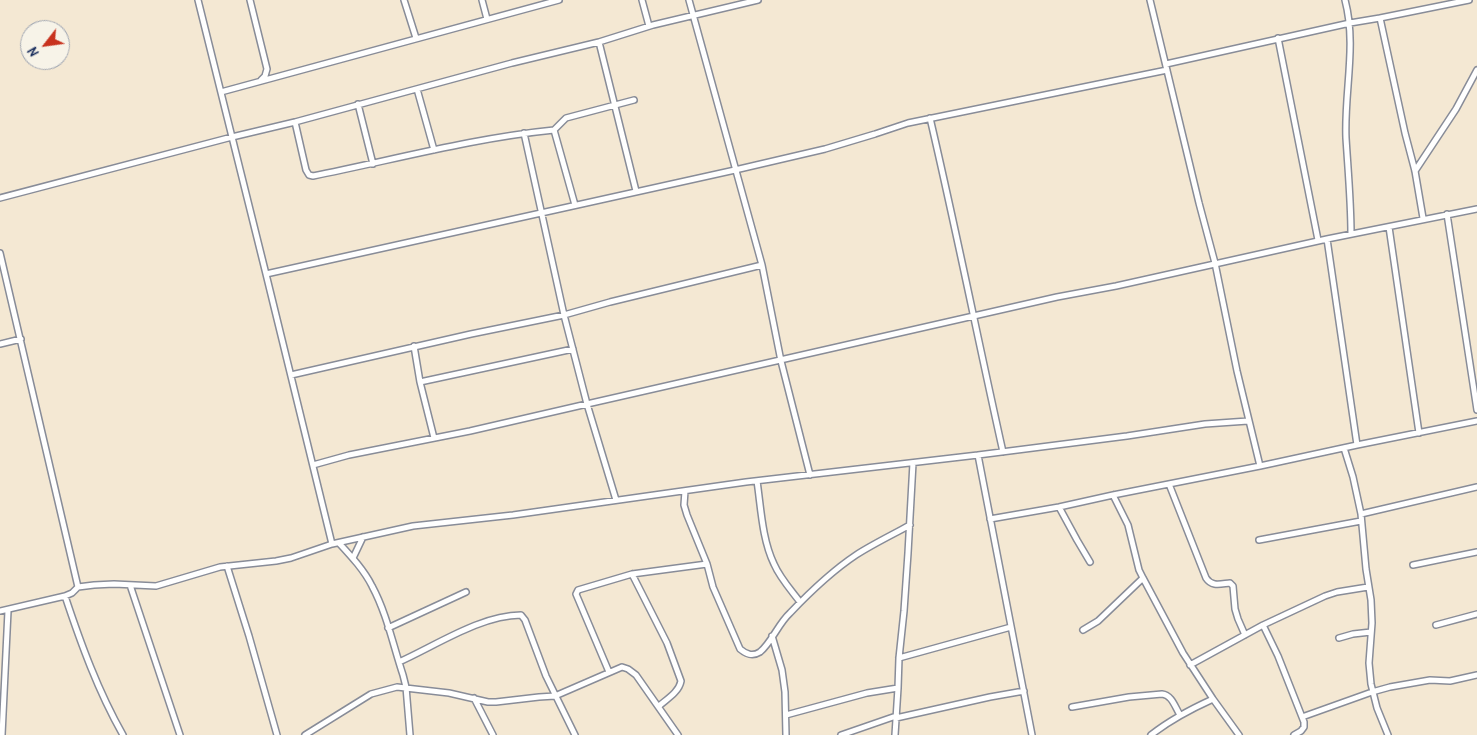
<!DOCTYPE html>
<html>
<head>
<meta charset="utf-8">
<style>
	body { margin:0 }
	#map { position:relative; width:1477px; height:735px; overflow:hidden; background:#f4e8d3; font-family:"Patrick Hand",sans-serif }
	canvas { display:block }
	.north { position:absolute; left:20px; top:20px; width:50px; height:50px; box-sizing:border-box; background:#f7f3e8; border:1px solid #9fa5b1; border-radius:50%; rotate:240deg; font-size:14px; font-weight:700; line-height:20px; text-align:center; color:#1b2f5e }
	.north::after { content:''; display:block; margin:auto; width:18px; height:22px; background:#c8321e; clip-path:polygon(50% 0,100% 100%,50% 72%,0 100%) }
</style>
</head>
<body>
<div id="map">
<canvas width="1477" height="735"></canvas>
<div class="north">N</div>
</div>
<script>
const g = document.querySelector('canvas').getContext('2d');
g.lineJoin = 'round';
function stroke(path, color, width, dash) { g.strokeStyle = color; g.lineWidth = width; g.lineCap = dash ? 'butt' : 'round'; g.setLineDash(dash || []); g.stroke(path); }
const minor = new Path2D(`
	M 198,0 L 266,274 L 332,544
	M 250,0 L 267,69 L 265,76 L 261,80
	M 404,0 L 416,38
	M 482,0 L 487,19
	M 642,0 L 649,26
	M 689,0 L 762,265 L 781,361 L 810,475
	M 1150,0 L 1199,203 L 1215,263 L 1237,371 L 1260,466 L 1357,445 L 1477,421
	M 1345,0 C 1357,45 1344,92 1346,138 C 1348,170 1351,202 1351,234
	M 1380,18 L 1405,133 L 1415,171 L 1423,218
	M 1278,38 L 1318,240
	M 599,42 L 636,191
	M 1166,64 L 1350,23 L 1380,18 L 1469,0
	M 417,89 L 434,150
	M 221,92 L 559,0
	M 358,104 L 373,164
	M 930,118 C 956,229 978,340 1003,452
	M 295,122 L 306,170 L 309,175 L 313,176 C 393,160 473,138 554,130 L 566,118 L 634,100
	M 554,130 L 575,205
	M 524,133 L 564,315 L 587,404 L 616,500
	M 1415,171 L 1456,109 L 1477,70
	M 0,198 L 232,137 L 295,122 L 512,63 L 599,42 L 653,25 L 758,0
	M 1447,214 L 1477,410
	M 1389,227 L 1419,433
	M 1327,239 L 1357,445
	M 0,253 L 78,587
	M 266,274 L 735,170 L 825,149 L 875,134 L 908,123 L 1167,70
	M 0,344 L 21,339
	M 414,346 L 420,382 L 434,438
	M 291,375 L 471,334 L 564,315 L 610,302 L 762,265
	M 420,382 L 573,349
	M 1344,448 L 1353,477 L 1361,514 L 1366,569 L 1371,600 L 1372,623 L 1369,663 L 1371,684 L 1377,708 L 1388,735
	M 978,455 L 1032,735
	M 313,465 L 349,455 L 470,431 L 587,404 L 1057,297 L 1116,286 L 1327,239 L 1477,209
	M 757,481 C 761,508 762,539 774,564 C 780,578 791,590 800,602
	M 1169,484 L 1206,578 C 1212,587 1220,584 1230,583 L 1233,586 L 1235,609 L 1238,619 L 1245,635
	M 685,491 L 684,505 L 687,515 L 707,564 L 713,587 L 740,649 C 746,654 752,657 760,652 C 772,642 778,624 790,613 C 810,592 832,571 856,555 C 873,544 892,535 910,525
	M 1113,495 L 1128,525 L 1139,570 L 1143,578 L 1183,653 L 1213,699 L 1239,735
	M 1059,507 L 1077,540 L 1090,562
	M 1361,514 L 1477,487
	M 990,519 L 1059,507 L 1113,495 L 1260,466
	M 1259,540 L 1361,521
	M 339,543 C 351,556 364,570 372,586 C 387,614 393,645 403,675 L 406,687 L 410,735
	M 353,558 L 363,537
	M 1413,565 L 1477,552
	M 227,566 L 249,636 L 277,735
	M 632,574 L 667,643 L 681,681 C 679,692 667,699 659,706
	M 130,585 L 180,735
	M 65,596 C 81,644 98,691 123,735
	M 0,611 L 65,596 L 72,593 L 78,587 L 94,585 L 114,584 L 156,586 L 220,567 L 276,561 L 291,558 L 332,544 L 413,526 L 513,515 L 746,482 L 978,455 L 1127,436 L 1205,424 L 1248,421
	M 1263,625 L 1278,656 L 1304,722 L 1304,727 L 1301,731 L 1294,735
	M 1436,625 L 1477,614
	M 388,628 L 466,592
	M 1083,630 L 1098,621 L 1143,578
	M 772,636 L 782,670 L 785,692 L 786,735
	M 1339,638 L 1353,634 L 1371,632
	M 899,658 L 1011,627
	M 399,662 C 435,646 481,615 521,615 L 525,620 L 546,676 L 575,735
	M 1190,665 L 1263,625 L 1325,596 L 1337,592 L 1368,587
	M 609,672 L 576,594 L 578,590 L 632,574 L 707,564
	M 474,698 L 493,735
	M 1072,707 L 1129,697 L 1162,694 C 1172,695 1175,707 1180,715
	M 786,715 L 867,693 L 898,688
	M 1302,717 L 1372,692 L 1390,687 L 1430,680 L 1450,681 L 1477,675
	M 896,718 L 990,697 L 1024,691
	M 2,735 L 8,611
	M 305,735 L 371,694 L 397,687 L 449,693 L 488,702 L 496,702 L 539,697 L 555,696 L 622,667 L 628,669 L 636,675 L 678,735
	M 841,735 L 896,716
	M 895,735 L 898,688 L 899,658 L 904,611 L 908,553 L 913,463
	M 1151,735 C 1170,720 1191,709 1213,699`);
stroke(minor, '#888c98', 8);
stroke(minor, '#fff', 5);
</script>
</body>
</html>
